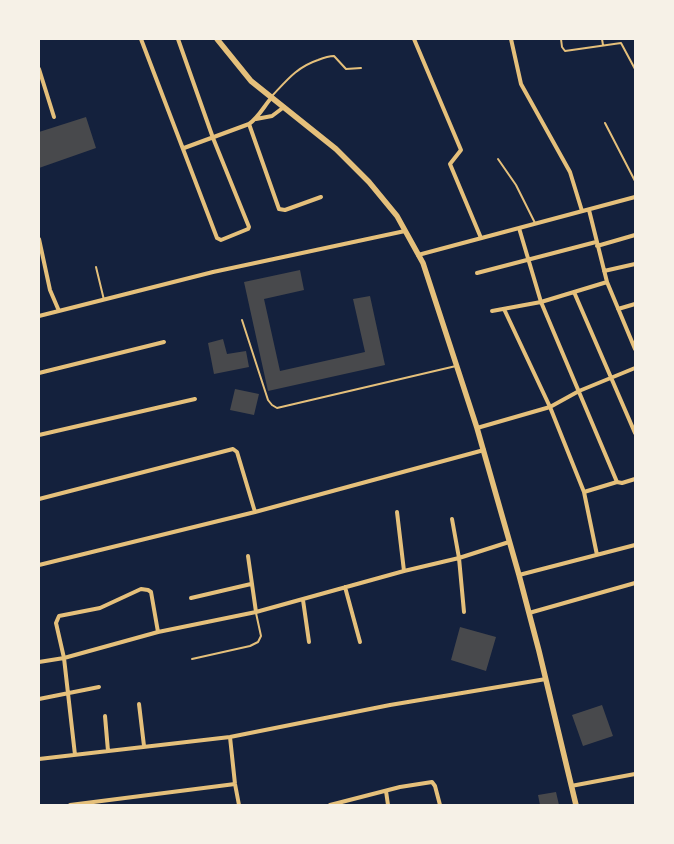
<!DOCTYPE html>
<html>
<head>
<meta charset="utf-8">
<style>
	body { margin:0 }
	#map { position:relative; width:674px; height:844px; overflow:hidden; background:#14213d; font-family:"Exo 2",sans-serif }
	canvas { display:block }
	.frame { position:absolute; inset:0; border:40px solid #f6f1e7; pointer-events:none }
</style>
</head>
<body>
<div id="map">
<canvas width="674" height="844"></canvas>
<div class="frame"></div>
</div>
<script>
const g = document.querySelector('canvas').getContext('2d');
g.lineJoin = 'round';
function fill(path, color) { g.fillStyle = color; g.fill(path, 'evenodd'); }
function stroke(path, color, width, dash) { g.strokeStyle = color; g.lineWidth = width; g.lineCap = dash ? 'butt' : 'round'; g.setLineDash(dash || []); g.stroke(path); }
fill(new Path2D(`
	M 86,117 L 96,148 L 39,168 L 39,132 Z
	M 300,270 L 304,290 L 264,299 L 280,371 L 365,352 L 353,299 L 370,296 L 385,365 L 268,391 L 244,282 Z
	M 223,339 L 227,354 L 246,351 L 249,367 L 214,374 L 208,343 Z
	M 235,389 L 259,394 L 254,415 L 230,410 Z
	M 460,627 L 496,637 L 486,671 L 451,660 Z
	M 602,705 L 613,736 L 583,746 L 572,715 Z
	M 556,792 L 559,805 L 540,805 L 538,795 Z`), '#48494c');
stroke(new Path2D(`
	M 561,39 L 562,47 L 565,51 L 621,43 L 635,69
	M 602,39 L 603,45
	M 272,96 C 287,80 297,67 318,60 C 323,58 328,56 334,56 L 346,69 L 361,68
	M 605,123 L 635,181
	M 498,159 L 516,185 L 535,223
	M 96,267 L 104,300
	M 242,320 L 268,400 L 272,405 L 277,408 L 456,366
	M 192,659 L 250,646 L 258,642 L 261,636 L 256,613`), '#e5c07b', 2);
stroke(new Path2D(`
	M 141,39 L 217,238 L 221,240 L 248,229 L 249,227 L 213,138 L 178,39
	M 414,39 L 461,150 L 450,164 L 481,238
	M 511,39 L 521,84 L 570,172 L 582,211
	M 39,69 L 54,117
	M 256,119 L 272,116 L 284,107
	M 249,124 L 279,209 L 285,210 L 321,197
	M 184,148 L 249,124 C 259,117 264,106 272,97
	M 589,210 L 607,282 L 635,349
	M 519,228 L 541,302 L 617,482 L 622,483 L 635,479
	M 39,239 L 50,290 L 59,311
	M 597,246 L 635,235
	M 418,255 L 635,197
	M 604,271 L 635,264
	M 477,273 L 596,242
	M 574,292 L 635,433
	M 504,309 L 550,407 L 584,492 L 597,555
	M 618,309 L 635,304
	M 492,311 L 541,302 L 607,282
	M 39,316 L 213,272 L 405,231
	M 39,373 L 164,342
	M 477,428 L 550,407 L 579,391 L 635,368
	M 39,435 L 195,399
	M 584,492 L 617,482
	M 39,499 L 233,449 L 237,452 L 255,512
	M 397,512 L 404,571
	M 452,519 L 459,558 L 464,612
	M 248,556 L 256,612
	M 39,565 L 255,512 L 484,450
	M 519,575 L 635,545
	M 345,587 L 360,642
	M 191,598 L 251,584
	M 303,600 L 309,642
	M 529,613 L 635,583
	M 39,662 L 64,658 L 56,623 L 59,616 L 100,608 L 141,589 L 148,590 L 151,592 L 158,632
	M 39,699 L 99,687
	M 139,704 L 144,746
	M 105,716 L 108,751
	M 230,737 L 235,784 L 239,805
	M 75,755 L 64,658 L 158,632 L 256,612 L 404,571 L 459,558 L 509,542
	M 39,759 L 230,737 L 390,705 L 546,679
	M 571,786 L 635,774
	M 386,791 L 388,805
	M 70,805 L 235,784
	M 330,805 L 400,787 L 432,782 L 435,786 L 440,805`), '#e5c07b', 4);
stroke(new Path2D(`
	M 217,39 L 251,81 L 336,149 L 369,182 L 397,216 L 423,263 L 477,428 L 519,575 L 539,651 L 576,805`), '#e5c07b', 5.5);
</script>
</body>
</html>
